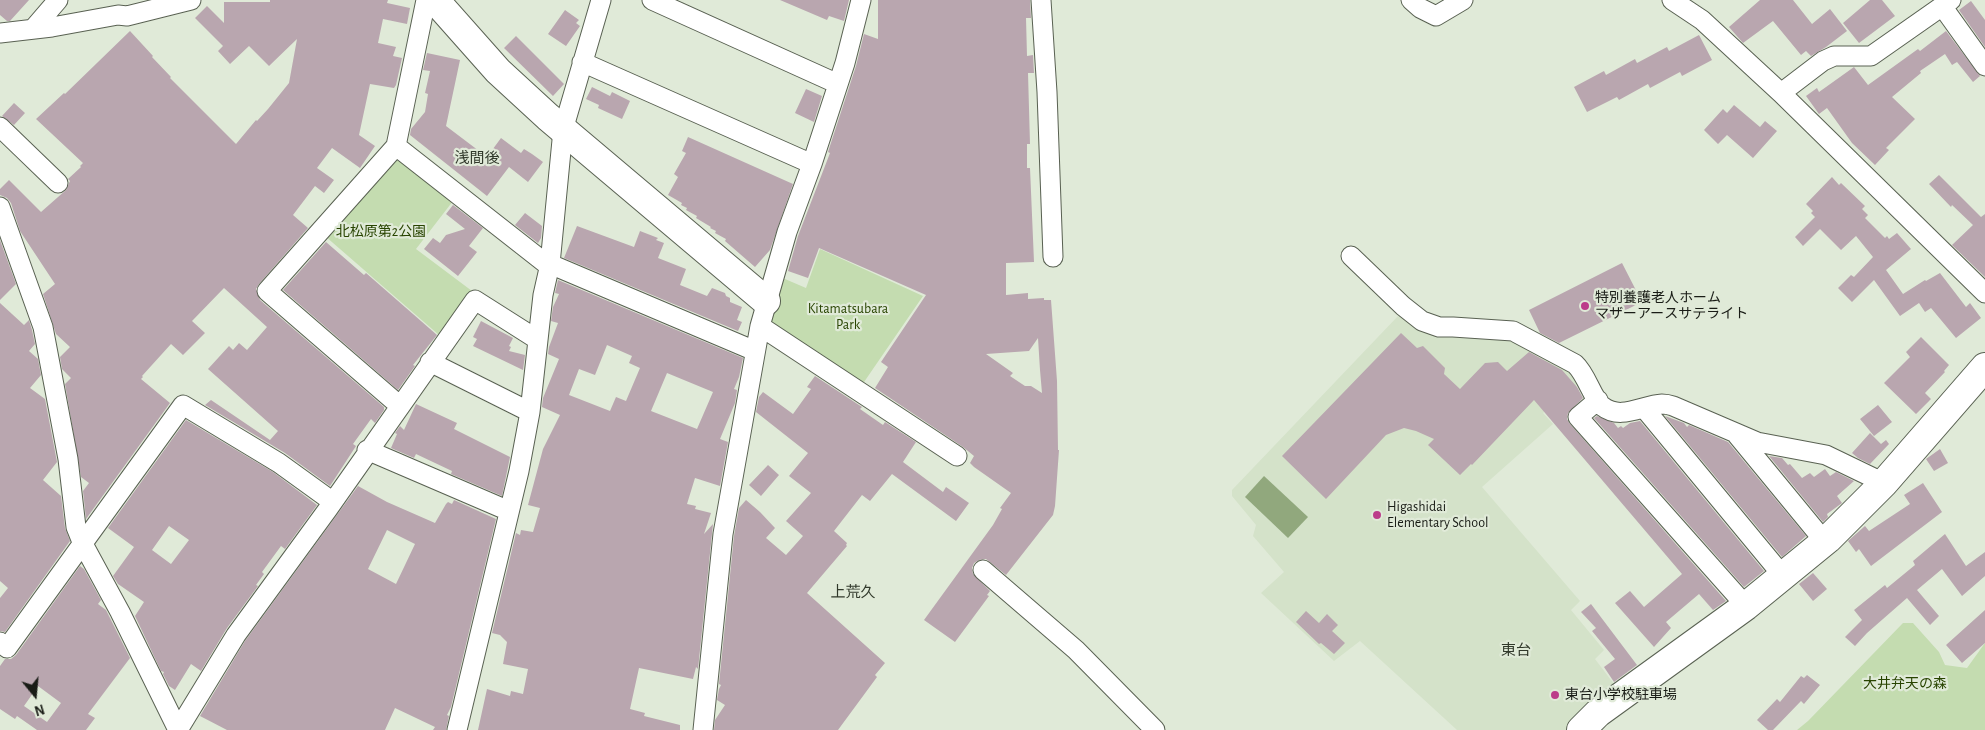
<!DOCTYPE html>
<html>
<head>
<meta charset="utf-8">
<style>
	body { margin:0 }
	#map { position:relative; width:1985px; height:730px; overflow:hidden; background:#e0ead8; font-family:"Alegreya Sans",sans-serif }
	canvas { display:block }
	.north { position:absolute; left:10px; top:670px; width:50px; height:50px; -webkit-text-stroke:4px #e0ead8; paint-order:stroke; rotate:163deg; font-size:14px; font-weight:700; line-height:20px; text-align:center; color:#191c16 }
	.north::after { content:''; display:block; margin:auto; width:18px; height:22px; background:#191c16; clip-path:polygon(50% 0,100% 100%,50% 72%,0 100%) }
</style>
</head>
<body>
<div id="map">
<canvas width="1985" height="730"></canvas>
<div class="north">N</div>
</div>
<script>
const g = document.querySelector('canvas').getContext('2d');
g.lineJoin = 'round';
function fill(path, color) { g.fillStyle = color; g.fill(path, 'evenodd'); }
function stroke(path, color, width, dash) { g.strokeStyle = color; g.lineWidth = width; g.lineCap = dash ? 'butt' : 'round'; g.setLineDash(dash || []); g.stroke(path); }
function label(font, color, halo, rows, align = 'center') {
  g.font = font + ' "Alegreya Sans","Noto Sans JP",sans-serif'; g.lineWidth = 4.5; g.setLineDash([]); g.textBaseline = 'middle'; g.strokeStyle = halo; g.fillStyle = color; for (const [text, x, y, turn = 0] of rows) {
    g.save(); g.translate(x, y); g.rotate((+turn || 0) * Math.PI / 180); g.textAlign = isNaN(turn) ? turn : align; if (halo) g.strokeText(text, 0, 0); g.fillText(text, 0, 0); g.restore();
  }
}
fill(new Path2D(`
	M 1398,316 L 1404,316 L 1513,337 L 1574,370 L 1582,381 L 1543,413 L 1553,424 L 1482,487 L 1580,601 L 1571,610 L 1604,650 L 1595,659 L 1617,688 L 1568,730 L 1457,730 L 1360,641 L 1334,661 L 1261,593 L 1284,572 L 1253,536 L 1256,525 L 1232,496 L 1232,490 Z`), '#d4e2c9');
fill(new Path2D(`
	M 399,160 L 453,201 L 416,249 L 472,291 L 439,335 L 325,236 L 393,161 Z
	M 820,249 L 923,296 L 862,385 L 771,327 L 768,316 L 778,276 L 806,288 Z
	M 1903,623 L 1913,623 L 1939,652 L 1945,665 L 1967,668 L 1985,643 L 1985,730 L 1797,730 L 1808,721 Z`), '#c4dcb0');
fill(new Path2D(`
	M 1264,476 L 1308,517 L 1288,538 L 1245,497 Z`), '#91a87d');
fill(new Path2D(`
	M 0,0 L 29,0 L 10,21 L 7,21 L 0,15 Z
	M 270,0 L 388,0 L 387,3 L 410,8 L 407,24 L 383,19 L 378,43 L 396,47 L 393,56 L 402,58 L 396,85 L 394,88 L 370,84 L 359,135 L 375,146 L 360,168 L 332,148 L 317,168 L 334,180 L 324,193 L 315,186 L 293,215 L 308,228 L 259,284 L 256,289 L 260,300 L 384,407 L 384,410 L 375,423 L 371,419 L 353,444 L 356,446 L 330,486 L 285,453 L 205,405 L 211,400 L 270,440 L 278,431 L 208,369 L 229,346 L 233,350 L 239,343 L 247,350 L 267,327 L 224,288 L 192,321 L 205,333 L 183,355 L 171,344 L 142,376 L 143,377 L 141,379 L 170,403 L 86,519 L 83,491 L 89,483 L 81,477 L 65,384 L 71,378 L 62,369 L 60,357 L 70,347 L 56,334 L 43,294 L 55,284 L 20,231 L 11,203 L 7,198 L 0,195 L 0,189 L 9,180 L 41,212 L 66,190 L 70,181 L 68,179 L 81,167 L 80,166 L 83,163 L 36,119 L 64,93 L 65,94 L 130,31 L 153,56 L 152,57 L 171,77 L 170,78 L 236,144 L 256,120 L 257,121 L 268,109 L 289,83 L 297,39 L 269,66 L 249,46 L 230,64 L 218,51 L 223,46 L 195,18 L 207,6 L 224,23 L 224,2 L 270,2 Z
	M 780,0 L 849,0 L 844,21 L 829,16 L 827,20 Z
	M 878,0 L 1030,0 L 1031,18 L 1026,18 L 1027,56 L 1033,55 L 1034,73 L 1028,73 L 1030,144 L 1027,144 L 1027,168 L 1030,168 L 1034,262 L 1006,263 L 1006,295 L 1028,293 L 1028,299 L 1044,298 L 1044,300 L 1051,300 L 1057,381 L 1058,450 L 1059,450 L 1055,506 L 1053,515 L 1006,575 L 986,559 L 979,560 L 974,563 L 972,568 L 973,574 L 990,591 L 987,595 L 989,596 L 955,642 L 924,620 L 993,525 L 1002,509 L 1000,508 L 1011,493 L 974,467 L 970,463 L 974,456 L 963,447 L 875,388 L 888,367 L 881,362 L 926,295 L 819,248 L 808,278 L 788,271 L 798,236 L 830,153 L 828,152 L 856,66 L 864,34 L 878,39 ZM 1038,338 L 1040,370 L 1042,393 L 1031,386 L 1025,386 L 1010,376 L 1013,373 L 986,354 L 1029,351 Z
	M 1760,0 L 1793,0 L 1812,24 L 1830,9 L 1847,31 L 1826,47 L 1811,56 L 1806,51 L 1801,55 L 1773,21 L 1743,43 L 1729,27 Z
	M 1870,0 L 1882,0 L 1895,16 L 1859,43 L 1843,23 Z
	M 1971,1 L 1985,20 L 1985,47 L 1959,10 Z
	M 565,10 L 579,20 L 576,23 L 580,26 L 566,46 L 548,34 Z
	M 1946,31 L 1980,76 L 1973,82 L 1957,62 L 1952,65 L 1945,54 L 1920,71 L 1921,73 L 1892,97 L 1915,119 L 1886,148 L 1889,150 L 1875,165 L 1852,143 L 1827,108 L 1819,114 L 1806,96 L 1817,88 L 1819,92 L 1854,67 L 1868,85 L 1918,49 L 1920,51 Z
	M 1699,35 L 1712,60 L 1682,76 L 1680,72 L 1650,88 L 1648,84 L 1619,100 L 1617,97 L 1587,112 L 1574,87 L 1604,71 L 1606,75 L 1635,59 L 1637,63 L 1667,47 L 1669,51 Z
	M 516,36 L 564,84 L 553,96 L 504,48 Z
	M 427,53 L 460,60 L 446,126 L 487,157 L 501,138 L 521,153 L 524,149 L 532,154 L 543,162 L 528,182 L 509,167 L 487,196 L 410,135 L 411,129 L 425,112 L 428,94 L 425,93 L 430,71 L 423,70 Z
	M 592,87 L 610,96 L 612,92 L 630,101 L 622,119 L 598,108 L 599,105 L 586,99 Z
	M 806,89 L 822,96 L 814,122 L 795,113 Z
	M 14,103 L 25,113 L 14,125 L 2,116 Z
	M 1734,105 L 1760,127 L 1765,121 L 1777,131 L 1753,158 L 1727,135 L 1718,144 L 1704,130 L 1723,109 L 1727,113 Z
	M 688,137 L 793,184 L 770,250 L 755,267 L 725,241 L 726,239 L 715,233 L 716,231 L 710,228 L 711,227 L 696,218 L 697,216 L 686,210 L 687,208 L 681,205 L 682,203 L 668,195 L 678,177 L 674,174 L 686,153 L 682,151 Z
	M 1939,175 L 1981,217 L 1985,214 L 1985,277 L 1952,245 L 1973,225 L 1952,205 L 1951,207 L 1929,184 Z
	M 1832,177 L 1839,185 L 1841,183 L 1865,206 L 1862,209 L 1868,215 L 1865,218 L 1885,238 L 1887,236 L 1889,239 L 1897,233 L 1911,249 L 1886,270 L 1903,294 L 1925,280 L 1926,281 L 1940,273 L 1966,307 L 1970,303 L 1981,318 L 1956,338 L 1931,308 L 1925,312 L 1919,303 L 1900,316 L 1874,280 L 1852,302 L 1838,288 L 1851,275 L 1854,277 L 1873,257 L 1856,236 L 1841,250 L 1820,229 L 1803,246 L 1795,237 L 1815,217 L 1811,213 L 1813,211 L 1806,204 Z
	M 453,205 L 483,228 L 469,246 L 477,252 L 458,276 L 424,249 L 433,238 L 440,243 L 446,235 L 465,229 L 446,214 Z
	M 525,213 L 542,226 L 541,238 L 538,243 L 515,225 Z
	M 577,226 L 634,247 L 640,231 L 658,238 L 656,240 L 664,243 L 658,258 L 686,269 L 680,285 L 707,296 L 712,288 L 725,293 L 726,296 L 730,298 L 730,302 L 742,307 L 737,320 L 742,322 L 738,331 L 564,258 Z
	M 0,240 L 16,284 L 0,300 Z
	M 326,242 L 364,275 L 366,273 L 437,335 L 413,365 L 415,366 L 398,390 L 283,290 Z
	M 1622,263 L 1642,302 L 1559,343 L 1540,333 L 1529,310 Z
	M 558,280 L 743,358 L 739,377 L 734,389 L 737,390 L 735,403 L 720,439 L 728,442 L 720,486 L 695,478 L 687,504 L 696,506 L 695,509 L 711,513 L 704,534 L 713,524 L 698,669 L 696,667 L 693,679 L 639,668 L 630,709 L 645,713 L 644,716 L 680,725 L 680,730 L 478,730 L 487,689 L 510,696 L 511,691 L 523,694 L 528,669 L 503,664 L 507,642 L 500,635 L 492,633 L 516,533 L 520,535 L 521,530 L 533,532 L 540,508 L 528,505 L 543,449 L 560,415 L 542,407 L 543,398 L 559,359 L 548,354 L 549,347 L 558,323 L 551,321 L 553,307 L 559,294 L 555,293 ZM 607,345 L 632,356 L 629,363 L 640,368 L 626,401 L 616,397 L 610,411 L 569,395 L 579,369 L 595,375 ZM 667,373 L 713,392 L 697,429 L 651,411 Z
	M 0,303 L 24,325 L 29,320 L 32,330 L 35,344 L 29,351 L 38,359 L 41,375 L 30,388 L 45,399 L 57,462 L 43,480 L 61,496 L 65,528 L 70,541 L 5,632 L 0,631 L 0,598 L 8,588 L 0,581 Z
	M 481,321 L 513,338 L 509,346 L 511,347 L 509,351 L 525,355 L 523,370 L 473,346 L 477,339 L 473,337 Z
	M 1401,333 L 1417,348 L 1423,346 L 1445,368 L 1444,374 L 1460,389 L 1485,363 L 1498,362 L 1507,371 L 1529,352 L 1562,370 L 1577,387 L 1583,398 L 1568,413 L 1567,419 L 1570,424 L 1726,601 L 1713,610 L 1699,594 L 1666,622 L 1671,628 L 1654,647 L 1615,603 L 1630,591 L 1644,607 L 1682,574 L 1534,400 L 1472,465 L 1471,464 L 1460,475 L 1428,445 L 1434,439 L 1416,431 L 1404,428 L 1386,435 L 1326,499 L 1282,456 Z
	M 1921,337 L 1949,365 L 1944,371 L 1945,372 L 1925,393 L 1931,399 L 1916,414 L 1884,383 L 1910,357 L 1906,352 Z
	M 815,376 L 862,407 L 860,409 L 883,425 L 885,422 L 916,442 L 903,462 L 943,492 L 946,487 L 969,503 L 956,521 L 892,474 L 870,501 L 862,495 L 834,531 L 847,543 L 846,545 L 847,546 L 807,593 L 885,663 L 875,675 L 877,677 L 838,730 L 714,730 L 715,720 L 725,705 L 717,700 L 719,689 L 721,685 L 719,684 L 734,536 L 739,508 L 746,500 L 760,512 L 775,528 L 766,538 L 786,555 L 803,536 L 786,521 L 811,493 L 789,476 L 808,453 L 756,412 L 759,397 L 763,392 L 793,414 L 811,389 L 807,387 Z
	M 416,404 L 457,423 L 454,429 L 510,457 L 502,496 L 451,474 L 452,471 L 416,454 L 414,458 L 391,448 L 397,434 L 395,433 L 400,426 L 404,430 Z
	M 1878,405 L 1892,422 L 1874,436 L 1860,419 Z
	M 1597,416 L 1614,423 L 1618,428 L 1621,426 L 1623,428 L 1630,423 L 1640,421 L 1764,571 L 1744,587 L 1594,418 Z
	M 1665,416 L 1684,423 L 1687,427 L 1689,425 L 1728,442 L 1806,536 L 1782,557 Z
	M 186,420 L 273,472 L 317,505 L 285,549 L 281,546 L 262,572 L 264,574 L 256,585 L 258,586 L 227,628 L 201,671 L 191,664 L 175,690 L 169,686 L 163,674 L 164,672 L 161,671 L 135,616 L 144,602 L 118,584 L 113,576 L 134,547 L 108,528 ZM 169,526 L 189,540 L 171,564 L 152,550 Z
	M 1870,433 L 1881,444 L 1886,440 L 1889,444 L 1870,464 L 1858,458 L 1852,453 Z
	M 1940,449 L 1948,463 L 1934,471 L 1926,459 Z
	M 1769,456 L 1782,458 L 1788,465 L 1790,464 L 1802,478 L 1810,473 L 1814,477 L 1825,469 L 1830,476 L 1836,472 L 1854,481 L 1837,496 L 1842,503 L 1827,514 L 1828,517 L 1823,522 Z
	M 768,465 L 779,475 L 761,496 L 749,485 Z
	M 1923,483 L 1942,512 L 1871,566 L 1859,549 L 1856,552 L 1848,541 L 1865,526 L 1869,531 L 1910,504 L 1904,495 Z
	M 358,486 L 387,502 L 435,523 L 446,504 L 448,502 L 452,504 L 454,500 L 496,519 L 451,707 L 447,715 L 449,716 L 446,730 L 433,730 L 435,727 L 395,708 L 385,730 L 227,730 L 200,716 L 245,641 ZM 387,530 L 415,544 L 396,584 L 368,569 Z
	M 1945,534 L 1966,566 L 1985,552 L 1985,576 L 1962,596 L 1942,569 L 1917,590 L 1939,616 L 1930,625 L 1907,598 L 1867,633 L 1855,646 L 1845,637 L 1862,620 L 1854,610 L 1885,585 L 1887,588 L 1915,565 L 1913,561 Z
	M 80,566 L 84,569 L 101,600 L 98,604 L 106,610 L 130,658 L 88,714 L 95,718 L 86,730 L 37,730 L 17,716 L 15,719 L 0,709 L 0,666 L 5,659 L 11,659 L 16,655 ZM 38,686 L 61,703 L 47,722 L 24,706 Z
	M 1813,573 L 1827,589 L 1813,601 L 1799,584 Z
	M 1591,604 L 1637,665 L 1614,682 L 1604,667 L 1615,659 L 1592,631 L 1596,628 L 1581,612 Z
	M 1985,610 L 1985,643 L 1962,663 L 1946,645 Z
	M 1306,611 L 1319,623 L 1327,614 L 1338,625 L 1332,631 L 1345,643 L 1334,654 L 1321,643 L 1319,644 L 1296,622 Z
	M 1807,675 L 1820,685 L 1804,704 L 1801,701 L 1773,730 L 1768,730 L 1757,720 L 1777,699 L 1780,702 L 1801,676 L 1804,678 Z`), '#b9a6af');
const street = new Path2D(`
	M 652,0 L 838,84
	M 1041,0 L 1047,92 L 1053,257
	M 1411,0 L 1420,8 L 1436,16 L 1463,0
	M 1672,0 L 1702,20 L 1781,93 L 1985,293
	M 1942,6 L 1985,66
	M 33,29 L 58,0
	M 0,33 L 52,27 L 118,15 L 127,16 L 191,0
	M 582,62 L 812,164
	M 1781,93 L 1823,61 L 1834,56 L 1871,56 L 1951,0
	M 0,127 L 58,183
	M 396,146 L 549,266
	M 0,207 L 43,327 L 68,459 L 76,527 L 82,542 L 120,612 L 178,730
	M 1351,256 L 1403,306 L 1422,321 L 1439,327 L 1453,327 L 1513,331 L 1575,364 C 1587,375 1592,398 1602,406 C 1621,421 1642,405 1662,404 C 1666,404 1670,405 1673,406 L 1757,442 L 1826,455 L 1884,483
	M 550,264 L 755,351
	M 760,326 L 957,456
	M 430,362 L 530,412
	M 1598,400 L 1578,417 L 1746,606
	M 400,406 L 267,291 L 396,146 L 426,0
	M 1644,408 L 1783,576
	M 1737,435 L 1825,542
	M 367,450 L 509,511
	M 983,570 L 1076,650 L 1155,730
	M 0,642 L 7,648 L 183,405 L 279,463 L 333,502
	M 178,730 L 236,635 L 328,509 L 475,300 L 538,340
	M 457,730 L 519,471 L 530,412 L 543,295 L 550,264 L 563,130 L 601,0
	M 703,730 L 723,534 L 760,326 L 787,232 L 812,164 L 845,63 L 861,0`);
const secondary = new Path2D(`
	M 435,0 L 498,71 L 548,117 L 766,301
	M 1581,730 L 1598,713 L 1746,606 L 1828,539 L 1884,483 L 1985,367`);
stroke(street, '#596152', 21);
stroke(secondary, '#596152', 30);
stroke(street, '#fff', 19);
stroke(secondary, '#fff', 28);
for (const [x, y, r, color] of [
	[1585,306,5,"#bc3d8a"],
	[1377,515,5,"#bc3d8a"],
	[1555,695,5,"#bc3d8a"]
]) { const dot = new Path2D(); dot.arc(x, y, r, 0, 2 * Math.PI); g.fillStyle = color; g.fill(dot); stroke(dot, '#e0ead8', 2); }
label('14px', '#284400', '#e0ead8', [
	["北松原第2公園",381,232],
	["Kitamatsubara",848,309],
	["Park",848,325],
	["大井弁天の森",1905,684]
]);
label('14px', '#191c16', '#e0ead8', [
	["特別養護老人ホーム",1595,298],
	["マザーアースサテライト",1595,314],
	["Higashidai",1387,507],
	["Elementary School",1387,523],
	["東台小学校駐車場",1565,695]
], 'left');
label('15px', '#31392b', '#e0ead8', [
	["浅間後",477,158],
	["上荒久",853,592],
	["東台",1516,650]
]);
</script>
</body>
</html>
